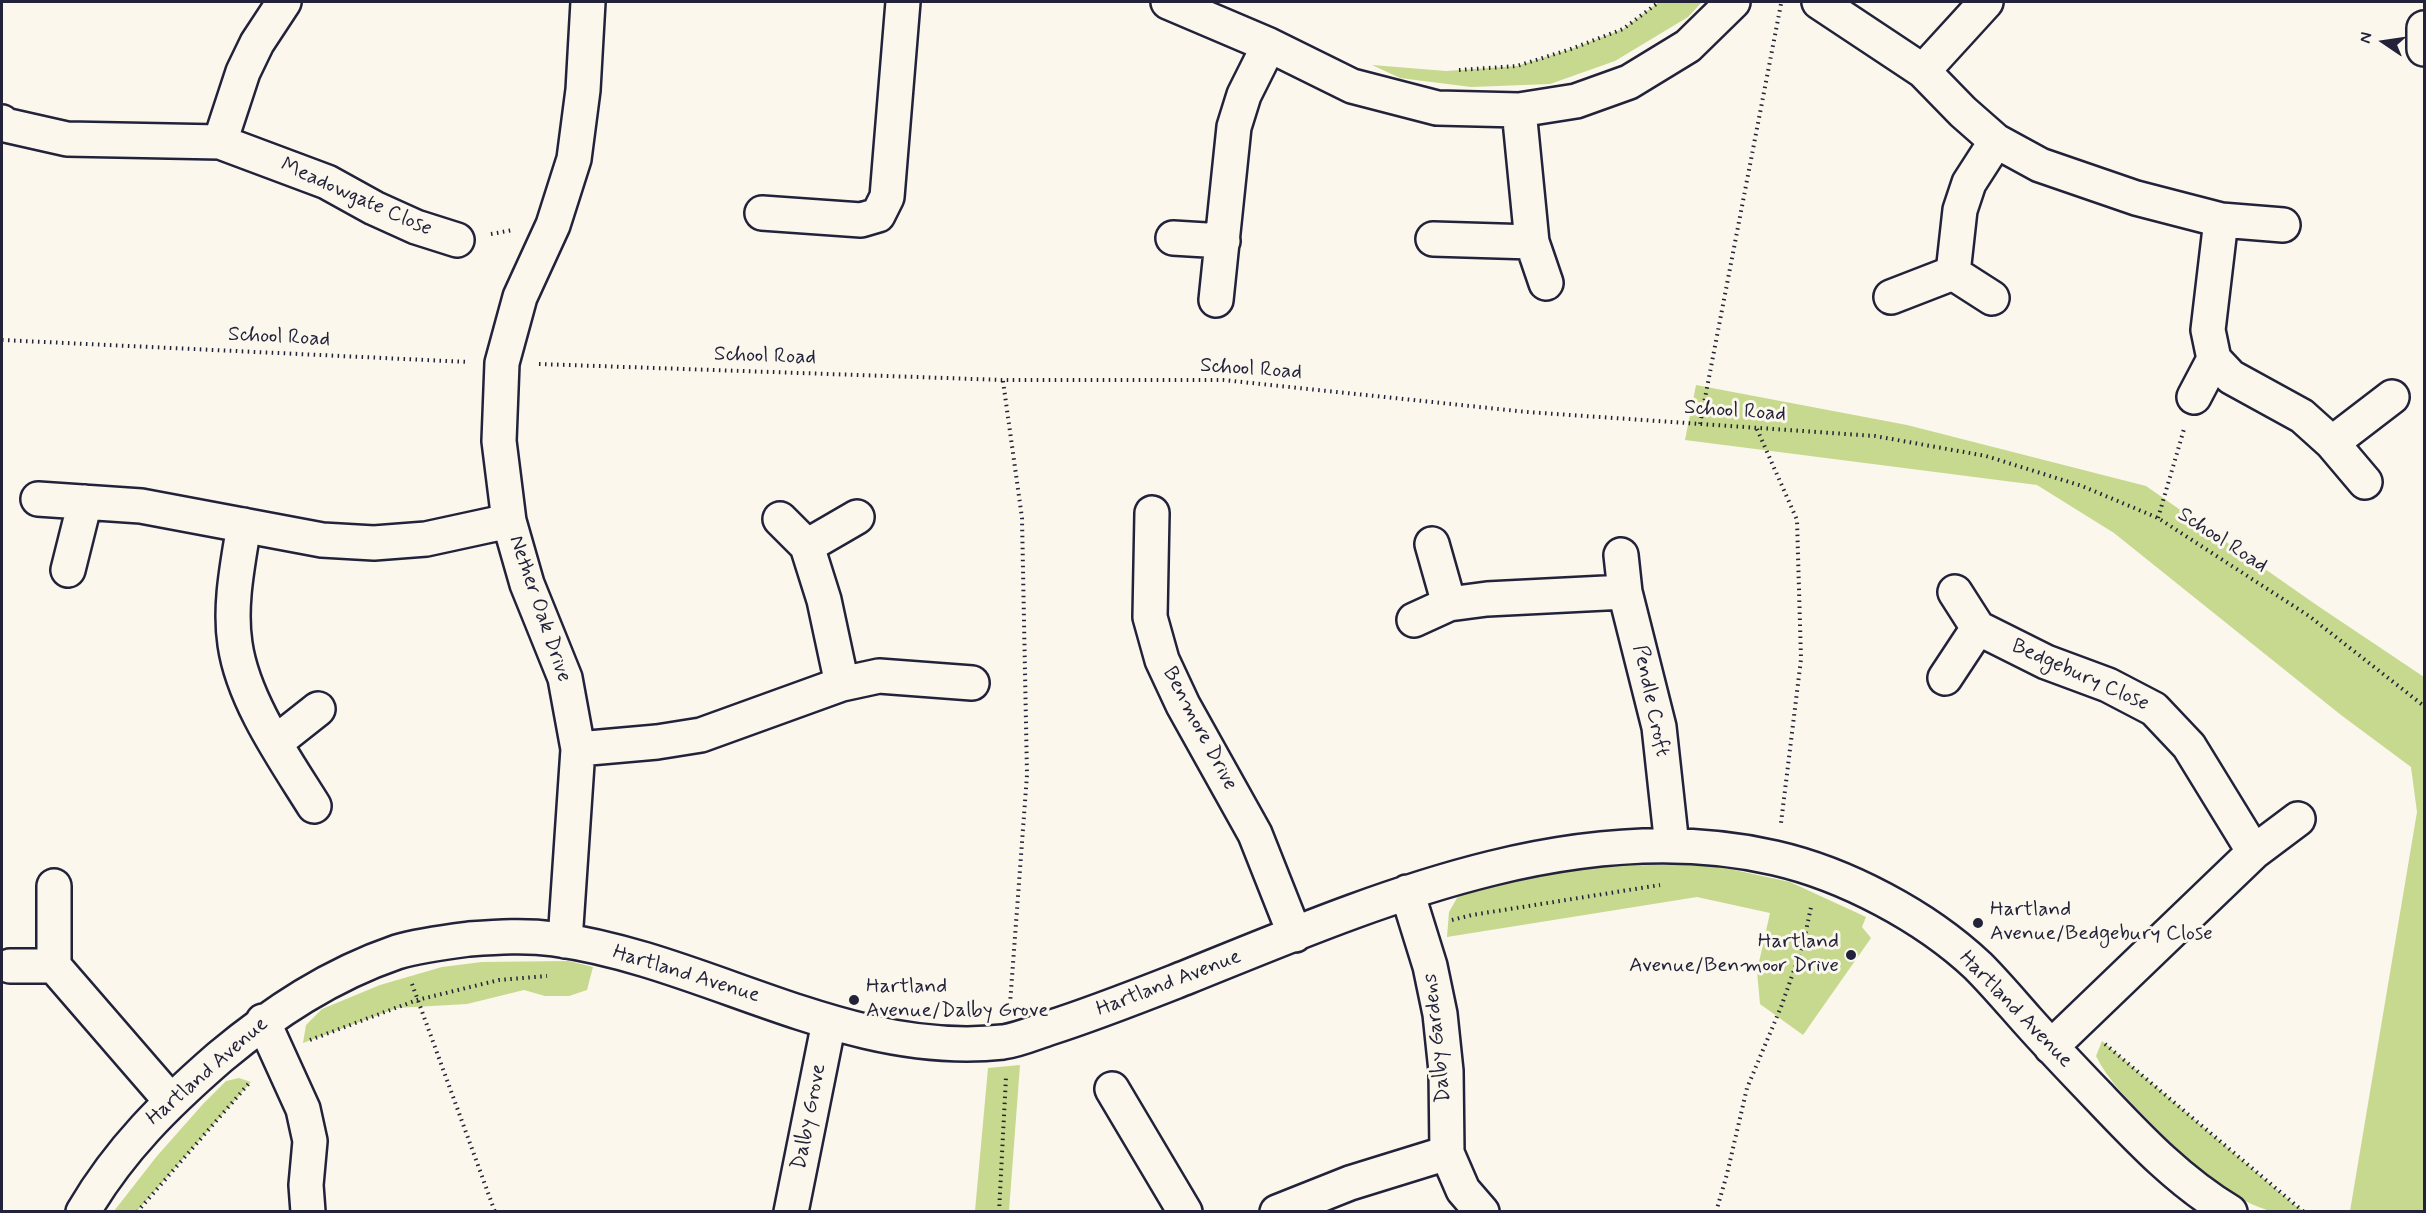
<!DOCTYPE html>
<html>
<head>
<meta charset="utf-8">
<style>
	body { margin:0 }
	#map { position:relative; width:2426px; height:1213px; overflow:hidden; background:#fbf7ec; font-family:Mynerve,sans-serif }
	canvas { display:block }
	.frame { position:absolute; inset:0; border:3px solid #22223b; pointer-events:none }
	.north { position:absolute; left:2354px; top:12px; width:60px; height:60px; -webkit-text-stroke:4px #fbf7ec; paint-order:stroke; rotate:283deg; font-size:16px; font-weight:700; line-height:24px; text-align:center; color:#22223b }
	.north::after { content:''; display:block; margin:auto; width:21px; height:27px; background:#22223b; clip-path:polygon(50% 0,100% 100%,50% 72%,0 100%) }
</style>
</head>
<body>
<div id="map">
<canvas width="2426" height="1213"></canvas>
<div class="frame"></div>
<div class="north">N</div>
</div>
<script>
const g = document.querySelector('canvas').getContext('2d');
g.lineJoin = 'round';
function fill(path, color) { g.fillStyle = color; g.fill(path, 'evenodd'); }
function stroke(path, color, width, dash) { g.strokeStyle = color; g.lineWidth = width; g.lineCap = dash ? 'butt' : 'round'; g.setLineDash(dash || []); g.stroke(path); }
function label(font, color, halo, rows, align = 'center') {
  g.font = font + ' Mynerve,sans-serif'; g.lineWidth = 6; g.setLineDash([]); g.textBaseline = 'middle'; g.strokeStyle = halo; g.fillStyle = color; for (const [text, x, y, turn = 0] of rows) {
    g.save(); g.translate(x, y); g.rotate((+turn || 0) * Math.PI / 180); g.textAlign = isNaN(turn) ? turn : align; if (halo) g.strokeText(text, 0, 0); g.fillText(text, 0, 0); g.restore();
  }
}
fill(new Path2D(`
	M 1659,2 L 1702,2 L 1688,17 L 1615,61 L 1550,84 L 1471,87 L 1400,78 L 1372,65 L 1446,71 L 1517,66 L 1571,49 L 1623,29 Z
	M 1696,385 L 1907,425 L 2146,486 L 2318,606 L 2424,677 L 2424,1211 L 2350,1211 L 2417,812 L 2411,767 L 2341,715 L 2114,533 L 2037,485 L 1685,440 Z
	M 1651,865 L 1711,865 L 1790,882 L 1866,917 L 1862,927 L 1871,938 L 1803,1035 L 1760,1004 L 1757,971 L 1770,913 L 1697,897 L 1447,937 L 1449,912 L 1457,898 L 1476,887 L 1576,868 Z
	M 569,961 L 593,967 L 587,990 L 569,996 L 545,996 L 524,990 L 467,1004 L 397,1008 L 303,1043 L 306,1025 L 322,1009 L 380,985 L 442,967 L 482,962 Z
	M 2102,1041 L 2296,1206 L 2304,1211 C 2293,1211 2278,1213 2267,1210 C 2218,1194 2184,1156 2148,1120 C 2129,1100 2108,1081 2096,1056 Z
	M 1020,1065 L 1009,1211 L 975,1211 L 988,1068 Z
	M 239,1078 L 251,1082 L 137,1211 L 114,1211 L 157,1156 L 203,1104 L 226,1081 Z`), '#c6d98e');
const minor = new Path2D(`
	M 1168,2 L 1269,45 L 1352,86 L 1437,108 L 1519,110 L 1576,101 L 1629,82 L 1688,46 L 1733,2
	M 1819,2 L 1923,71 L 1963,112 L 1996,141 L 2040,165 L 2136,198 L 2221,220 L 2283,225
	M 2424,28 L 2424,49
	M 1923,71 L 1986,2
	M 1519,110 L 1532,242 L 1546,283
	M 2,122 L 5,125 L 67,139 L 220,142 L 327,182 L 374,208 L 416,227 L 457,240
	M 220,142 L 243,72 L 257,43 L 284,2
	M 762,213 L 861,220 L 878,215 L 887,197 L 903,2
	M 2221,220 L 2208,330 L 2214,359 L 2231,377 L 2302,416 L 2332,443
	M 1173,238 L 1223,241
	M 1433,239 L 1532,242
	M 1953,273 L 1960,210 L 1969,183 L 1996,141
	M 1891,297 L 1953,273 L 1992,298
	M 1216,300 L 1234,127 L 1244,95 L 1269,45
	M 2194,397 L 2214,359
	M 2365,482 L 2332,443 L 2392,397
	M 38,499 L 141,506 L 322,540 L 374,543 L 426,539 L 509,521
	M 1152,513 L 1150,617 L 1162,660 L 1183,705 L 1255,834 L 1295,935
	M 780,519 L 807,546 L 824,600 L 842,684
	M 244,525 C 238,563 229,605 235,644 C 243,700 284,758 314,806
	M 1432,544 L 1449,604
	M 807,546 L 857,517
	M 1621,555 L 1625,592 L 1659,727 L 1672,846
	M 68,570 L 85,502
	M 1955,592 L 1978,628 L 2046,662 L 2108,685 L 2154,709 L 2189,746 L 2254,852
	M 1414,620 L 1449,604 L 1487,599 L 1625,592
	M 1945,678 L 1978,628
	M 275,743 L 318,709
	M 578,749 L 657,742 L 701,735 L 842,684 L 879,676 L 972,683
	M 54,886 L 54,966 L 170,1100
	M 1407,892 L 1430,966 L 1440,1014 L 1446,1071 L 1447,1153 L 1463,1190 L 1482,1212
	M 565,941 L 578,749 L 565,678 L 527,584 L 509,521 L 499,441 L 502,363 L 520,297 L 553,225 L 574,159 L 583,90 L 588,2
	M 10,966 L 54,966
	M 263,1021 L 303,1109 L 310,1141 L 306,1185 L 308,1212
	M 2051,1047 L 2254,852 L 2298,819
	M 1112,1089 L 1185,1212
	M 83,1212 C 120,1149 166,1104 220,1057 C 274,1012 330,975 397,952 C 420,945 445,942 469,939 C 497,937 526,935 554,939 C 707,960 845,1059 1003,1042 C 1018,1040 1034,1033 1049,1028 C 1096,1013 1141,995 1187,977 C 1368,904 1575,812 1775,858 C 1845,874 1925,916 1978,966 C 1995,983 2011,1002 2027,1020 C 2051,1047 2077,1074 2102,1100 C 2142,1142 2180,1182 2230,1212
	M 791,1212 L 829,1022
	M 1277,1212 L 1350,1183 L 1447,1153`);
stroke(minor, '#22223b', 38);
stroke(new Path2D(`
	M 1459,70 L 1517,66 L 1571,49 L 1623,29 L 1659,2
	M 491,234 L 513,230
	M 2,340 L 468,362
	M 539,364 L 1003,380 L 1223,380 L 1527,412 L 1875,436 L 1986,456 L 2082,486 L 2158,518 L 2309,616 L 2424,706
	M 1003,381 L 1022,518 L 1027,775 L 1010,1004
	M 1700,424 L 1781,4
	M 1757,429 L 1797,520 L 1801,659 L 1781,823
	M 2158,518 L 2184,429
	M 1452,920 L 1472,915 L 1660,885
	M 412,984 L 495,1212
	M 310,1040 L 417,1000 L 499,980 L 547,976
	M 2105,1044 L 2304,1212
	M 137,1212 L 251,1081
	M 999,1212 L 1006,1077
	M 1716,1212 L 1727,1174 L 1747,1088 L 1781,1007 L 1803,945 L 1811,907`), '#22223b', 4, [1.5, 4.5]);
stroke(minor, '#fbf7ec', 33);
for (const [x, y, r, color] of [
	[1978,923,6,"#22223b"],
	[1851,955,6,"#22223b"],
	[854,1000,6,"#22223b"]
]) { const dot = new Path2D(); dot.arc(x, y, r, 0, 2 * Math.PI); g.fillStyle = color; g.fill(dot); stroke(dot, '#fbf7ec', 2); }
label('21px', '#22223b', '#fbf7ec', [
	["Meadowgate Close",356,198,24],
	["School Road",279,338,3],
	["School Road",765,357,2],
	["School Road",1251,370,4],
	["School Road",1735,412,4],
	["School Road",2222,541,33],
	["Nether Oak Drive",539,609,71],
	["Bedgebury Close",2080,676,24],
	["Pendle Croft",1650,701,78],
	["Benmore Drive",1199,729,62],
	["Hartland Avenue",686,975,17],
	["Hartland Avenue",1169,984,-21],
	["Hartland Avenue",2015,1010,46],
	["Dalby Gardens",1438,1038,-96],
	["Hartland Avenue",208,1072,-41],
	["Dalby Grove",810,1117,-79]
]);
label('21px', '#22223b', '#fbf7ec', [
	["Hartland",1990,911],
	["Avenue/Bedgebury Close",1990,935],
	["Hartland",1839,943,"right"],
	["Avenue/Benmoor Drive",1839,967,"right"],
	["Hartland",866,988],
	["Avenue/Dalby Grove",866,1012]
], 'left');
</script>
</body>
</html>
